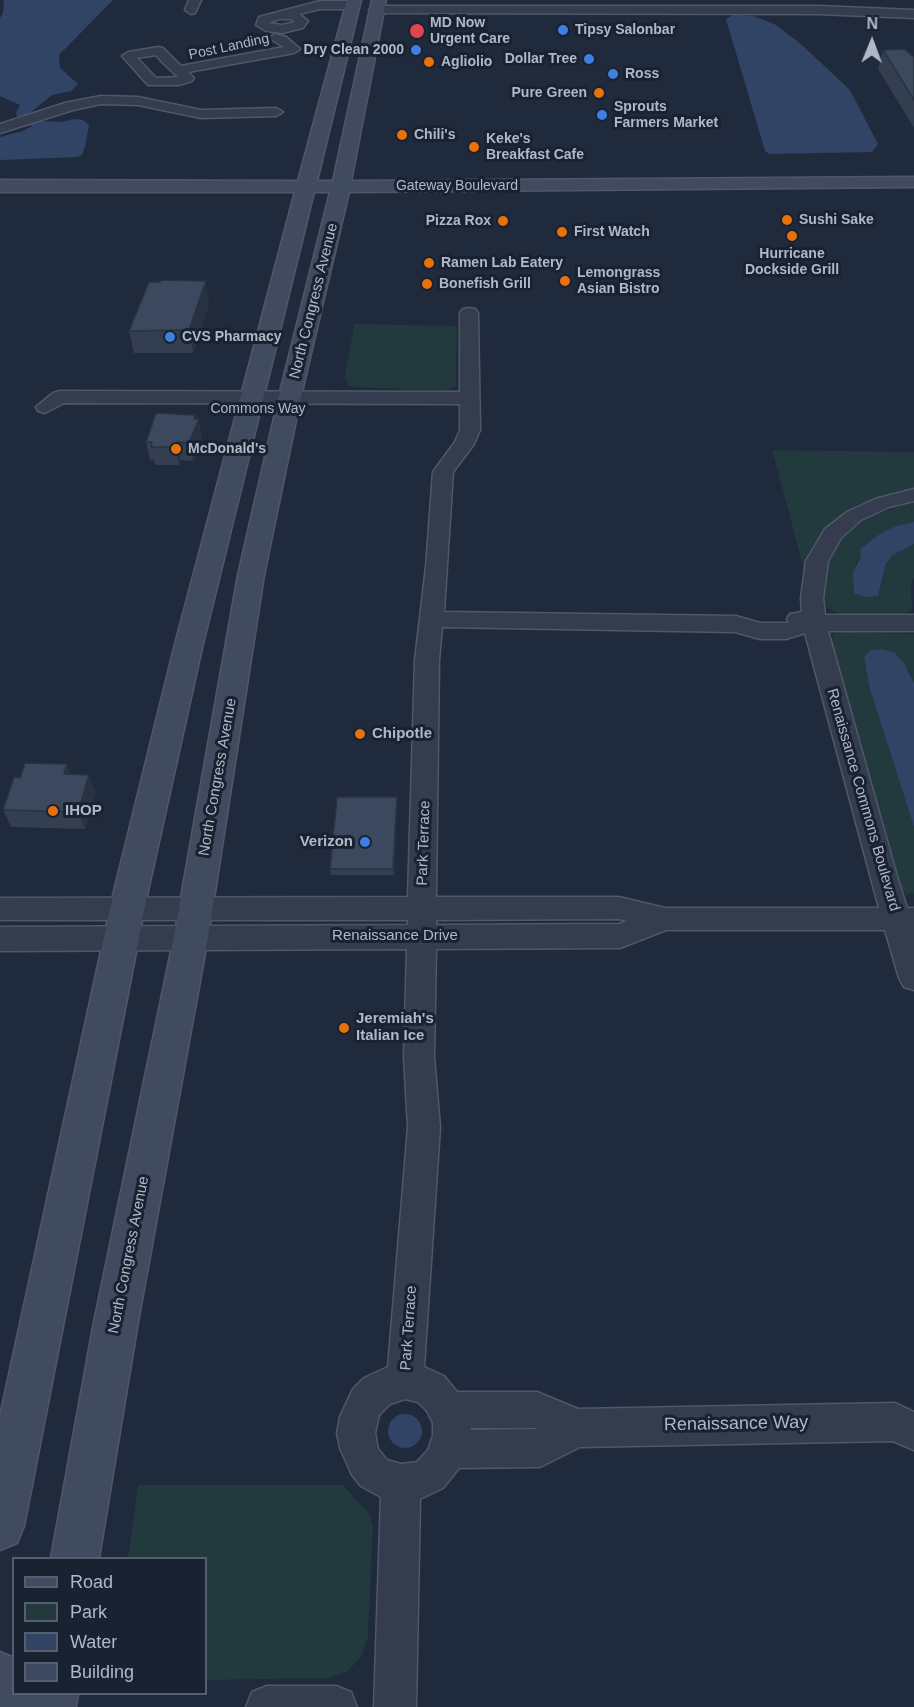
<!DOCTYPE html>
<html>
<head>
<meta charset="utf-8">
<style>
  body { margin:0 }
  #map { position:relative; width:914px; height:1707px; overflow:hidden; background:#202a3d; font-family:Arial,sans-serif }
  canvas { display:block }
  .legend { position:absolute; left:12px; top:1557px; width:195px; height:138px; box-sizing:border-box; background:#192231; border:2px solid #555e6e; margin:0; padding:8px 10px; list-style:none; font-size:18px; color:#afb7c9 }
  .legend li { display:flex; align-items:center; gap:12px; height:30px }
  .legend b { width:30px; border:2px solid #555e6e }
  .north { position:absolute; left:842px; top:12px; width:60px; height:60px; -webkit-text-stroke:4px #192231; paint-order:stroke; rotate:1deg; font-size:16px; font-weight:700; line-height:24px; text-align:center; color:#afb7c9 }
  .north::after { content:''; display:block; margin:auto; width:21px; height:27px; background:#afb7c9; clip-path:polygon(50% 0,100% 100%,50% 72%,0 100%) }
</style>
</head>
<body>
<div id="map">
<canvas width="914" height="1707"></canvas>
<ul class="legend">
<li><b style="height:8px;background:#414b60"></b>Road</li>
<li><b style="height:16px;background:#22393e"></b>Park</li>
<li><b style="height:16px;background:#314466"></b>Water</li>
<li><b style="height:16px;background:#3b485d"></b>Building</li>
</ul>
<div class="north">N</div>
</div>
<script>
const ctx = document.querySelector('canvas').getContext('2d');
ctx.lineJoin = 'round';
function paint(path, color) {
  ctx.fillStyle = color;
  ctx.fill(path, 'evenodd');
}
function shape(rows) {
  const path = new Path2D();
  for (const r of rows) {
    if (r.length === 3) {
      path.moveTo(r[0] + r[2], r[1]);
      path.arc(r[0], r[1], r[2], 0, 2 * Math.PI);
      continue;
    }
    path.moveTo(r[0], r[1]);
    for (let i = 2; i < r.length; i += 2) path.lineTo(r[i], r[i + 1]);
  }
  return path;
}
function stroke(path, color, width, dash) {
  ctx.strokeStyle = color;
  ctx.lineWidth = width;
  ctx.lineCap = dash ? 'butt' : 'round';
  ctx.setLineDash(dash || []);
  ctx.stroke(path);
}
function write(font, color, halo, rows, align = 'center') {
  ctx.font = font + ' Arial,sans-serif';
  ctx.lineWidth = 6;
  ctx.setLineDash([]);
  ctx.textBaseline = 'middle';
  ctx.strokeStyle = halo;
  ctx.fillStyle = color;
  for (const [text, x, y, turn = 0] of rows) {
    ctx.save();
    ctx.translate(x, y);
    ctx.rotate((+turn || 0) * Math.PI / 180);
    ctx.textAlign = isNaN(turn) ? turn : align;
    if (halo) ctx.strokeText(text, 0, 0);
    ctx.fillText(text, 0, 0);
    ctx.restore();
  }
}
paint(shape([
  [354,324,457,326,456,385,447,391,353,387,348,384,345,377],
  [772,450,914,452,914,490,888,496,855,509,832,523,815,543,805,573],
  [914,502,914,522,896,526,869,542,861,549,861,556,855,565,880,592,886,565,893,555,914,544,914,578,911,586,912,608,910,611,898,615,845,615,827,608,823,598,825,577,829,559,841,537,870,516],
  [845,632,914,634,914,683,910,673,883,649,870,650,864,658,869,686,914,827,914,894,909,893,907,896,899,883,830,641,834,634],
  [138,1485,343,1485,369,1514,373,1526,368,1636,361,1657,348,1671,328,1678,206,1680,206,1558,128,1558]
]), '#22393e');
paint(shape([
  [4,0,113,0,59,55,60,68,78,84,71,91,52,95,29,114,43,121,61,122,75,119,83,120,89,125,85,147,82,155,78,157,0,160,0,137,23,131,32,126,17,117,16,113,20,105,0,96,0,18,3,13],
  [733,15,754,16,776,25,802,45,850,90,878,144,872,152,770,154,765,151,726,19],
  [914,522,914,544,893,555,886,564,878,596,864,597,854,593,853,573,861,556,860,549,880,534,896,526],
  [883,649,895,653,904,663,914,683,914,827,869,686,864,657,870,650],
  [405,1431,17]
]), '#314466');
const minor = shape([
  [189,0,201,0,195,13,191,14,185,10,189,0],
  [320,1,353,1,359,5,353,9,320,9,299,14,308,21,303,28,282,33,266,31,256,25,259,17,320,1],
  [279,19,291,19,295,22,282,25,268,23,279,19],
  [275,34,286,37,300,49,294,53,188,72,194,78,192,81,179,85,148,85,122,56,128,52,159,47,163,48,181,66,284,47,269,38,275,34],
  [156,55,163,63,178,77,156,78,137,58,156,55],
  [101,96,138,97,201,110,276,108,283,112,276,116,201,118,138,105,101,104,73,110,0,133,0,124,65,103,101,96],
  [469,308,475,309,478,313,480,430,474,444,453,472,444,612,736,616,760,623,789,623,787,619,790,614,802,612,801,598,806,561,825,529,847,512,875,499,914,489,914,501,889,507,861,520,841,538,828,561,823,598,825,615,914,615,914,631,828,631,896,873,907,908,914,908,914,990,904,987,899,978,885,930,666,930,620,948,436,949,434,1057,440,1127,424,1367,444,1376,457,1392,537,1392,578,1409,895,1403,914,1412,914,1450,893,1441,580,1447,540,1467,459,1468,443,1488,420,1499,416,1707,374,1707,381,1497,361,1486,352,1475,340,1448,337,1433,340,1417,353,1389,364,1378,388,1367,408,1127,404,1057,407,949,0,951,0,927,408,925,408,920,0,920,0,898,408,897,415,660,426,567,433,472,455,442,460,430,460,404,64,403,45,413,38,411,36,407,53,393,60,391,460,392,460,313,463,309,469,308],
  [442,627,735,632,760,639,786,639,805,633,879,908,665,908,619,897,436,897,439,660,442,627],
  [619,919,627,921,619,924,436,925,436,920,619,919],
  [405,1399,418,1402,427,1411,433,1423,433,1436,428,1450,417,1462,401,1464,387,1460,378,1449,375,1433,379,1415,390,1404,405,1399],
  [471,1428,536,1428,537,1429,471,1430,471,1428],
  [267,1686,336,1686,351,1692,357,1707,246,1707,252,1692,267,1686]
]);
const tertiary = shape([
  [376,6,818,6,914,10,914,18,818,14,371,13,369,10,371,7,376,6]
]);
const secondary = shape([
  [347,0,361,0,317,181,333,181,372,0,386,0,351,181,914,177,914,187,349,192,301,396,264,575,208,937,138,1322,99,1558,51,1558,94,1322,174,937,238,575,279,396,330,192,314,192,202,648,148,891,24,1526,17,1543,0,1550,0,1416,114,891,174,648,295,192,0,192,0,180,298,181,347,0],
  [0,1652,14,1658,14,1694,78,1694,76,1707,0,1707,0,1652]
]);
stroke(minor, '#4f5768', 3);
stroke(tertiary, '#4f5768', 3);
stroke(secondary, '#4f5768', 3);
paint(minor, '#343c4d');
paint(tertiary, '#343c4d');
paint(secondary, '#414b60');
paint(shape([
  [883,50,914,57,914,128,878,69],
  [209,303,193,353,134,353,129,331],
  [196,419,202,437,193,461,181,460,179,465,155,465,154,460,150,460,146,442],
  [71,774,96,793,85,829,11,827,3,810],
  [397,797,394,875,331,875,330,869]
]), '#333e50');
paint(shape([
  [206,281,209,303,193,353,189,330],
  [195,415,197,424,199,419,202,437,193,461,189,443],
  [177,442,181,460,179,465,176,447],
  [67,764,73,782,64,774],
  [89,775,96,793,85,829,78,812],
  [397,797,397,803,394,875,393,869]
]), '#293241');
const building = shape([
  [904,49,914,57,914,100,883,50,904,49],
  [161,280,206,281,189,330,129,331,149,282,160,282,161,280],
  [156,413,195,415,194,419,199,419,189,443,177,442,176,447,151,447,152,442,146,442,156,413],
  [25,763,67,764,64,774,89,775,78,812,3,810,14,777,20,778,25,763],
  [337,797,397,797,393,869,330,869,337,797]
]);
paint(building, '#3b485d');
stroke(building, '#293241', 1.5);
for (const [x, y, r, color] of [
  [563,30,6,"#3f7fe0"],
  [417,31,8,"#e0444e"],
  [416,50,6,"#3f7fe0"],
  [589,59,6,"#3f7fe0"],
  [429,62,6,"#e8710a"],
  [613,74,6,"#3f7fe0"],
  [599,93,6,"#e8710a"],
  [602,115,6,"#3f7fe0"],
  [402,135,6,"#e8710a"],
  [474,147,6,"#e8710a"],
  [787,220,6,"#e8710a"],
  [503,221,6,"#e8710a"],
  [562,232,6,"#e8710a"],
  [792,236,6,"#e8710a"],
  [429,263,6,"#e8710a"],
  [565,281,6,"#e8710a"],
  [427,284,6,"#e8710a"],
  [170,337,6,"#3f7fe0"],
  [176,449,6,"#e8710a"],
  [360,734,6,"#e8710a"],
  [53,811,6,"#e8710a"],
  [365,842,6,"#3f7fe0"],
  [344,1028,6,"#e8710a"]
]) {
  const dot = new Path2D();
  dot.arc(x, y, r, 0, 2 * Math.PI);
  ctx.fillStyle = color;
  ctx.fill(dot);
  stroke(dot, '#192231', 2);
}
write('bold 14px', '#afb7c9', '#192231', [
  ["MD Now",430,23],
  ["Urgent Care",430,39],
  ["Tipsy Salonbar",575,30],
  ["Dry Clean 2000",404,50,"right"],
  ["Dollar Tree",577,59,"right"],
  ["Agliolio",441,62],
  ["Ross",625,74],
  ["Pure Green",587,93,"right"],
  ["Sprouts",614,107],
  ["Farmers Market",614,123],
  ["Chili's",414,135],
  ["Keke's",486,139],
  ["Breakfast Cafe",486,155],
  ["Sushi Sake",799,220],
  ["Pizza Rox",491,221,"right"],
  ["First Watch",574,232],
  ["Hurricane",792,254,"center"],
  ["Dockside Grill",792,270,"center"],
  ["Ramen Lab Eatery",441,263],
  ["Lemongrass",577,273],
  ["Asian Bistro",577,289],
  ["Bonefish Grill",439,284],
  ["CVS Pharmacy",182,337],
  ["McDonald's",188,449]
], 'left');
write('14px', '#afb7c9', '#192231', [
  ["Post Landing",229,47,-12],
  ["Gateway Boulevard",457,186],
  ["Commons Way",258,409]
]);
write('15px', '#afb7c9', '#192231', [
  ["North Congress Avenue",314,301,-76],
  ["North Congress Avenue",218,777,-80],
  ["Renaissance Commons Boulevard",863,800,74],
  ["Park Terrace",424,843,-88],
  ["Renaissance Drive",395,936],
  ["North Congress Avenue",129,1255,-79],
  ["Park Terrace",409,1328,-86]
]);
write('bold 15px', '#afb7c9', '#192231', [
  ["Chipotle",372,734],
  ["IHOP",65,811],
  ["Verizon",353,842,"right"],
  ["Jeremiah's",356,1019],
  ["Italian Ice",356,1036]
], 'left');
write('18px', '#afb7c9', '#192231', [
  ["Renaissance Way",736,1424,-1]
]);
</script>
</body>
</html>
